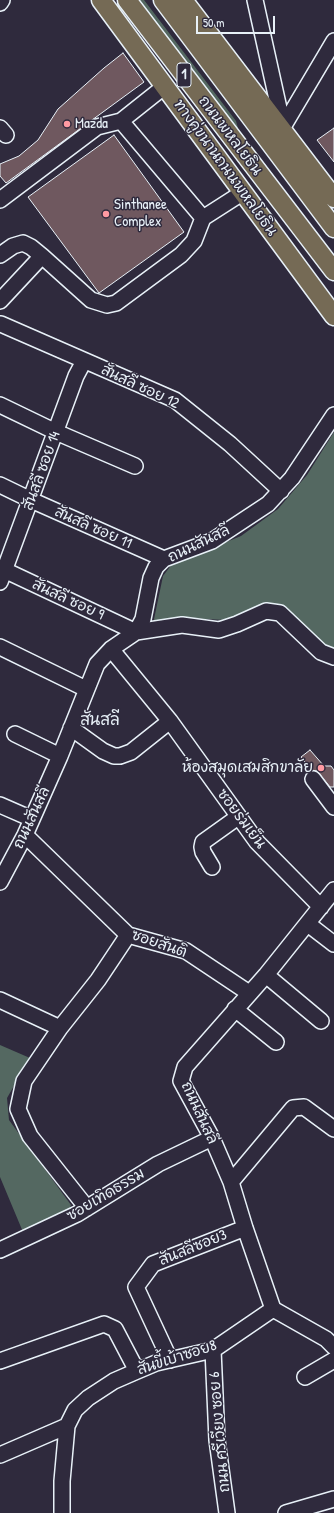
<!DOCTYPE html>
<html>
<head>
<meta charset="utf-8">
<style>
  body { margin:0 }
  #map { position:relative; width:334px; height:1513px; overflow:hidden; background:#2f2a3d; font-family:"Patrick Hand",sans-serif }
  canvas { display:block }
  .scale { position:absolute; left:196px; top:16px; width:79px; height:18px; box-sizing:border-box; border:2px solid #e8f1f8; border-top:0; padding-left:5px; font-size:12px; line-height:14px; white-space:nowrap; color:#e8f1f8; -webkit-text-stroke:3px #2f2a3d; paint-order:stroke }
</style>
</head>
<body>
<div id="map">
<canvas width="334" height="1513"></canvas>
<div class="scale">50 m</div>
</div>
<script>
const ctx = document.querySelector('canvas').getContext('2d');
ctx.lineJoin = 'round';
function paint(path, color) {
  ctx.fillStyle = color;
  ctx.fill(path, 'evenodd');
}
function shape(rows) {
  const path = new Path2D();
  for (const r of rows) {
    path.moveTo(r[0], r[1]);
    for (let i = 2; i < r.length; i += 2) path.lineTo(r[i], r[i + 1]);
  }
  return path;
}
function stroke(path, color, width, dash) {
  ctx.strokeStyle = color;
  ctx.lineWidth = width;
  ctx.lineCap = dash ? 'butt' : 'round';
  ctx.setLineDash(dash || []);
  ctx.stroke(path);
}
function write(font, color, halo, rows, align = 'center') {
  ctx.font = font + ' "Patrick Hand","Playpen Sans Thai",sans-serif';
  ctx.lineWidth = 3;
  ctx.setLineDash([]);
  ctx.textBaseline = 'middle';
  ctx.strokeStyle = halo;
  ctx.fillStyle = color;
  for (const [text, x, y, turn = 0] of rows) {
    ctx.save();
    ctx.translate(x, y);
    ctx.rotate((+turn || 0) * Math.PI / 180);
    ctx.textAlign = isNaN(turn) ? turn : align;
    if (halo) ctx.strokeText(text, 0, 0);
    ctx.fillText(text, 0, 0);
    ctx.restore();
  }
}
paint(shape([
  [137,0,144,0,236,121,238,128,233,129],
  [334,432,334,650,326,648,283,606,269,603,225,620,185,618,153,624,163,576,172,564,241,536,278,509,307,475],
  [0,1045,30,1058,7,1098,9,1120,71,1205,68,1213,23,1232,0,1177]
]), '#546861');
const building = shape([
  [123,53,144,82,6,183,0,176,0,164,19,156,38,140,58,109,104,68,123,53],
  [334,128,334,162,317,140,334,128],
  [114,135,184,232,99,293,28,197,114,135],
  [310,750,324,766,331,766,334,770,334,787,330,787,317,771,311,770,301,757,310,750]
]);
paint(building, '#6f585f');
stroke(building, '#e8f1f8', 1);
const minor = shape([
  [255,0,284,131],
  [0,3,2,0],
  [121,121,203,218],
  [283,127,334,41],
  [0,128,6,135],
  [0,200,97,127,121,121,165,86],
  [0,255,13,246,23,243,31,247,42,256],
  [0,301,42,256,91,300,107,305,116,303,181,255,194,241,203,218,242,193],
  [1,324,175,400,230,444,281,491],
  [0,405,56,432,135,466],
  [0,485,31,500,164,559],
  [0,568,136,632,182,625,219,630,237,624,266,611,280,613,321,652,334,657],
  [0,582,76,376,84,361],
  [0,647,86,689],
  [111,649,170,721,257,842,321,907],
  [71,728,103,751,114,756,120,756,131,752,170,721],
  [15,734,60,756],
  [313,779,334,807],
  [0,805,32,819],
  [25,835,128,935,186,951,249,993],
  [212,867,203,852,202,847,203,842,238,817],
  [0,882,25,835,60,756,97,664,111,649,136,632,143,619,151,578,156,567,164,559,212,541,268,504,292,478,334,415],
  [308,924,334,944],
  [266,975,321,1021],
  [0,1000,60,1028],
  [235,1009,276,1042],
  [231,1182,293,1108,304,1107,334,1129],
  [87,1208,30,1136,18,1109,24,1081,60,1028,98,980,128,935],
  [0,1250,77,1214,158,1164,212,1138],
  [273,1309,245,1228,231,1182,212,1138,181,1081,185,1067,266,975,334,890],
  [273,1309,326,1339,334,1347],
  [213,1350,217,1440,227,1513],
  [170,1360,136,1287,153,1264,245,1228],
  [0,1361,104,1324,115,1329,137,1371],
  [305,1377,334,1360],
  [0,1455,67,1426],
  [62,1513,62,1481,67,1426,75,1410,88,1398,114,1381,137,1371,156,1363,213,1350,273,1309],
  [286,1513,334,1499]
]);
const major = shape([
  [101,0,334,316],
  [127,0,334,271],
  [163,0,334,228],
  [183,0,334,198]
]);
stroke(minor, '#e8f1f8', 18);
stroke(major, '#e8f1f8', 21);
stroke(minor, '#2f2a3d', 15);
stroke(major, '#756a55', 18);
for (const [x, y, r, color] of [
  [67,124,4,"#ff9aa2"],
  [106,214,4,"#ff9aa2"],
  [321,768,4,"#ff9aa2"]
]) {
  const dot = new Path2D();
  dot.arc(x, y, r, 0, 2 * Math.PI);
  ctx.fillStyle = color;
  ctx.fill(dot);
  stroke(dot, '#2f2a3d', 1.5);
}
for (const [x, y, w] of [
  [184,75,14]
]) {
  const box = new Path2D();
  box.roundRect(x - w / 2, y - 12, w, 24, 3);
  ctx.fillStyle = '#2f2a3d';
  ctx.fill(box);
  stroke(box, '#e8f1f8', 1);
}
write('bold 14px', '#e8f1f8', null, [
  ["1",184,75]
]);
write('15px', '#e8f1f8', '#2f2a3d', [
  ["Mazda",75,124],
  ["Sinthanee",114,205],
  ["Complex",114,222],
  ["ห้องสมุดเสมสิกขาลัย",313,768,"right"]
], 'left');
write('15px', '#e8f1f8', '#2f2a3d', [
  ["ถนนพหลโยธิน",230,136,53],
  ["ทางคู่ขนานถนนพหลโยธิน",225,168,54],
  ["สันสลี ซอย 12",140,387,25],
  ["สันสลี ซอย 14",42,471,-70],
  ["สันสลี ซอย 11",93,528,24],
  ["ถนนสันสลี",199,544,-26],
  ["สันสลี ซอย 9",68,600,25],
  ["ถนนสันสลี",32,818,-65],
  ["ซอยร่มเย็น",241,819,53],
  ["ซอยสันติ",159,944,19],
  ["ถนนสันสลี",199,1113,65],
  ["ซอยเทิดธรรม",106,1195,-31],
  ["สันสลีซอย3",193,1248,-22],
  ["สันขี้เบ้าซอย8",177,1358,-18],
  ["ถนน ศรีเวียง ซอย 6",220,1432,-95]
]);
write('16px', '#e8f1f8', '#2f2a3d', [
  ["สันสลี",100,721]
]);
</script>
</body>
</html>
